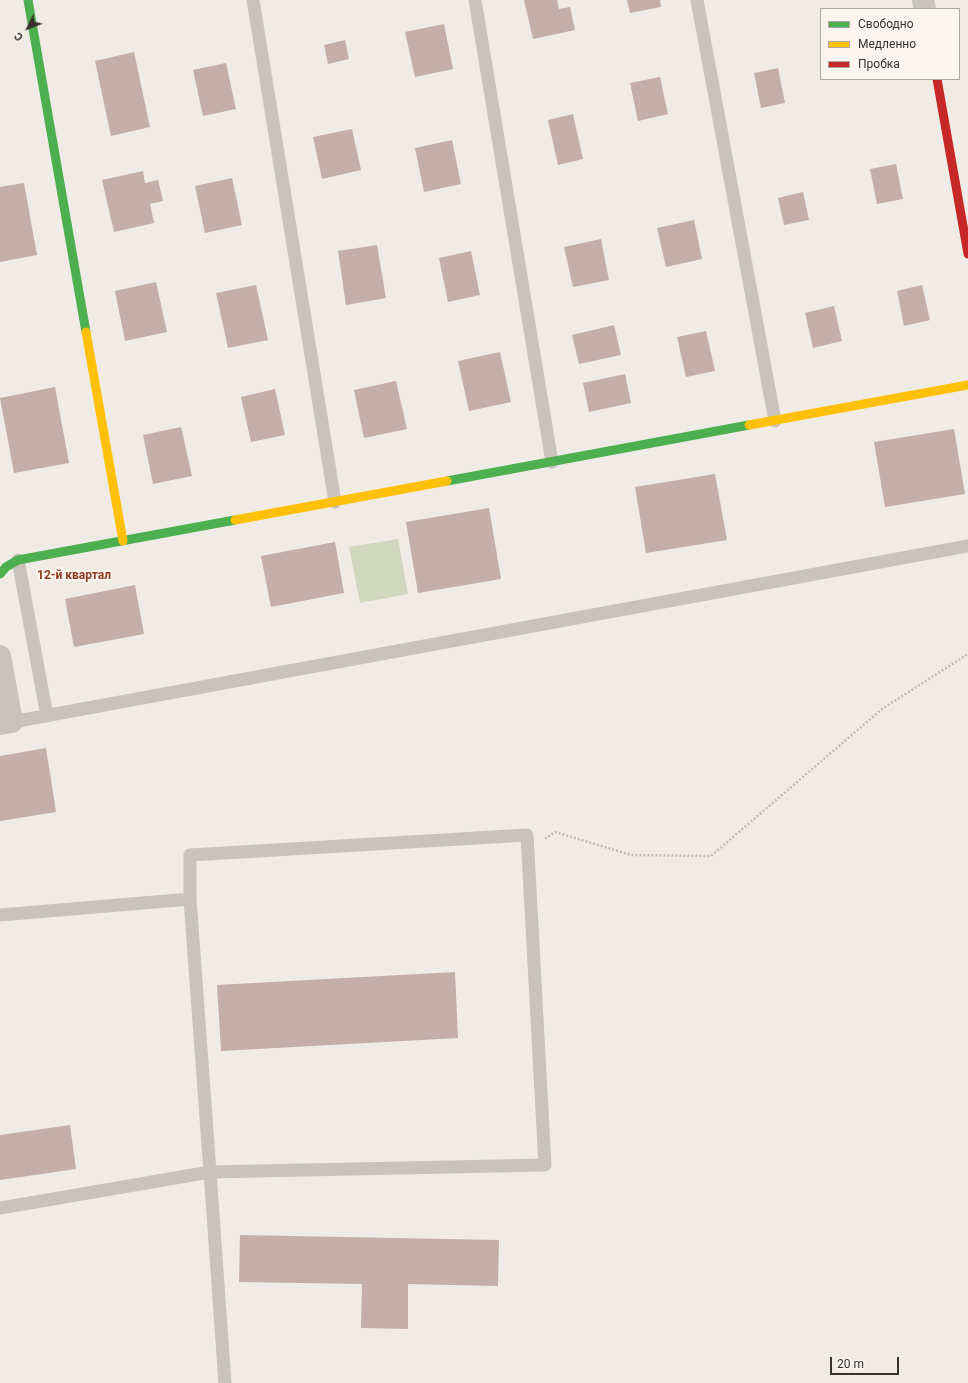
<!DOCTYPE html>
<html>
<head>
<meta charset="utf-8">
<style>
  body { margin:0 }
  #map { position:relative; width:968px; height:1383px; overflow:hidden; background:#f0ebe5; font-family:Roboto,sans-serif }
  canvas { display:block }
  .legend { position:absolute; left:820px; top:8px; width:140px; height:72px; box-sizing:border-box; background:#fbf5ee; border:1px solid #aea6a0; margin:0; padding:5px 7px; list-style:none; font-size:12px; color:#3b302b }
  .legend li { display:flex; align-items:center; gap:8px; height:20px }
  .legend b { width:20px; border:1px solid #aea6a0 }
  .north { position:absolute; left:8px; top:8px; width:40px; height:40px; -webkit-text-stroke:3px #fbf5ee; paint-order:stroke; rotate:227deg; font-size:11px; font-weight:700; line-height:16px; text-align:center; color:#3b302b }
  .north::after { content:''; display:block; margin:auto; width:14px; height:18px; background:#3b302b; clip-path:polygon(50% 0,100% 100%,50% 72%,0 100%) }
  .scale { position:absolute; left:830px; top:1357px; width:69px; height:18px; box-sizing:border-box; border:2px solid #3b302b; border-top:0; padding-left:5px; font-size:12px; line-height:14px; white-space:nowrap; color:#3b302b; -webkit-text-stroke:3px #fbf5ee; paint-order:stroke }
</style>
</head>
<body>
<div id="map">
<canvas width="968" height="1383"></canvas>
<ul class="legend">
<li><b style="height:5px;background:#4caf50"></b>Свободно</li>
<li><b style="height:5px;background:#ffc107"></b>Медленно</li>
<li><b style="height:5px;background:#c62828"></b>Пробка</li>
</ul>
<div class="north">С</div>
<div class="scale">20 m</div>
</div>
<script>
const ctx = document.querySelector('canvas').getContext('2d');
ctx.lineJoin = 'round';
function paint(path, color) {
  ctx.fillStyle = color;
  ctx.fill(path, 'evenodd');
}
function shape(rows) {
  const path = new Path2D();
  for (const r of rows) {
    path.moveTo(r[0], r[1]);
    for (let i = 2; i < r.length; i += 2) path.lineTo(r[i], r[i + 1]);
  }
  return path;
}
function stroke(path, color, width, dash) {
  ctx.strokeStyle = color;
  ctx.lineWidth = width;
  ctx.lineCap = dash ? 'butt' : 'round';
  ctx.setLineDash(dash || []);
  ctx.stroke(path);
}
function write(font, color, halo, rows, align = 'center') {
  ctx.font = font + ' Roboto,sans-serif';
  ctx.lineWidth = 4;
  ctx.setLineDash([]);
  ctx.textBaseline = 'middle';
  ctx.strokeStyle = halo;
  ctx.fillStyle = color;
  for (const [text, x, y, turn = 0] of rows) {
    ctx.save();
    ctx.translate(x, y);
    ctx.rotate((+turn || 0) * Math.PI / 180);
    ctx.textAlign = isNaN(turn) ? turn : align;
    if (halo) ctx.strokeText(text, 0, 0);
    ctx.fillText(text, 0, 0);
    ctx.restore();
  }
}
paint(shape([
  [398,539,408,594,360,603,349,547]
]), '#d1d6bf');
paint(shape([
  [524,0,557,0,559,9,570,7,575,30,533,39],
  [627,0,660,0,661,7,630,13],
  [444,24,453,69,415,77,405,32],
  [345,40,349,59,328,64,324,45],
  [134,52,150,127,111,136,95,61],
  [226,63,236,109,203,116,193,70],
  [778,68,785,103,761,108,754,73],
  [660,77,668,114,638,121,630,83],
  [573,114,583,159,558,165,548,120],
  [352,129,361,170,322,179,313,137],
  [452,140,461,184,424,192,415,148],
  [896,164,903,199,877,204,870,169],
  [143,171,145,183,158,180,163,201,150,204,154,223,114,232,102,180],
  [232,178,242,225,205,233,195,186],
  [24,183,37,255,0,262,0,187],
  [803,192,809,220,784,225,778,198],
  [694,220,702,259,666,267,657,228],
  [601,239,609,280,573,287,564,247],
  [377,245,386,298,346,305,338,251],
  [471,251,480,295,448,302,439,258],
  [156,282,167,332,125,341,115,291],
  [256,285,268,340,228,348,216,293],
  [922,285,930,320,904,326,897,291],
  [834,306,842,341,813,348,805,313],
  [614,325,621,355,579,364,572,335],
  [706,331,715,371,686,377,677,337],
  [500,352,511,402,469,411,458,361],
  [625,374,631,403,589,412,583,383],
  [396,381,407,429,364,438,354,390],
  [55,387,69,463,14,473,0,398],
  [275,389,285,435,251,442,241,397],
  [181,427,192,476,153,484,143,435],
  [954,429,965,494,885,507,874,442],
  [715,474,727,540,646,553,635,487],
  [489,508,501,579,418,593,406,522],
  [335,542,344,593,271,607,261,556],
  [135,585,144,634,74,647,65,599],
  [46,748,56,812,0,821,0,756],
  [455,972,458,1038,221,1051,217,985],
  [70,1125,76,1169,0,1180,0,1135],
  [240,1235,499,1240,498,1286,408,1284,408,1329,361,1328,362,1284,239,1282]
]), '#c3afa7');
stroke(shape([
  [545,839,555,832,631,855,711,856,882,709,968,654]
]), '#c2bbb6', 2.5, [2, 2]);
stroke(shape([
  [253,0,335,502],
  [475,0,552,462],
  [697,0,775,421],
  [18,560,47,716],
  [12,722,968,546],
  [0,915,190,899],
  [0,1208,210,1172,190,899,190,855,527,835,545,1165,210,1172,225,1383]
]), '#c9c3be', 13);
stroke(shape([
  [923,0,925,9],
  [0,656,12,722,0,724]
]), '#c9c3be', 22);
stroke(shape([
  [28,0,86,332],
  [447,481,749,425],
  [0,574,6,567,18,560,235,520]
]), '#4caf50', 9);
stroke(shape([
  [86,332,123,541],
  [749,425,968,385],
  [235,520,447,481]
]), '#ffc107', 9);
stroke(shape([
  [937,79,968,254]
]), '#c62828', 9);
write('bold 12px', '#8c3b22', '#fbf5ee', [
  ["12-й квартал",74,576]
]);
</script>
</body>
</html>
